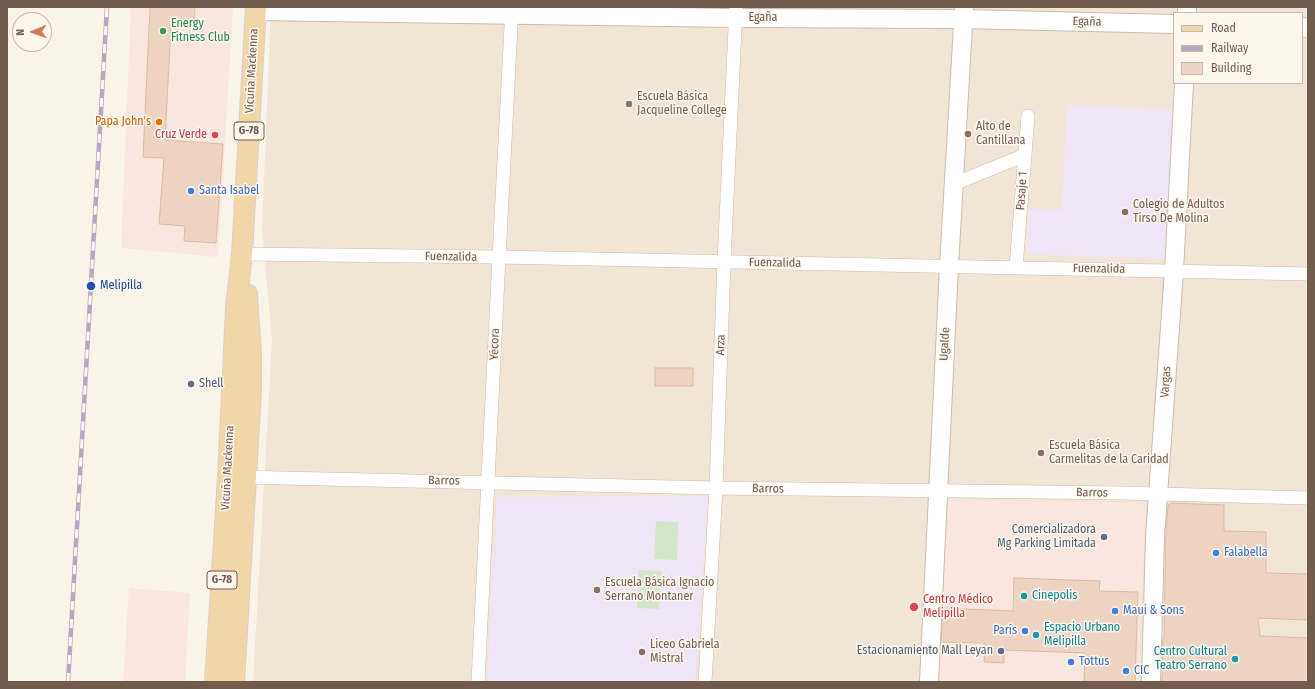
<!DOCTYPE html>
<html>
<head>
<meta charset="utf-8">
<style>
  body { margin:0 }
  #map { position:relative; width:1315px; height:689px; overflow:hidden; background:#faf3e8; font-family:"Fira Sans Condensed",sans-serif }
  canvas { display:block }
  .frame { position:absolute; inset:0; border:8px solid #725b4f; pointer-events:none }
  .legend { position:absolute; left:1173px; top:12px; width:130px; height:72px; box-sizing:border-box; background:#fdf7ee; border:1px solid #c5b9ae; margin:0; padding:5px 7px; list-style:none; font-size:12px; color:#725b4f }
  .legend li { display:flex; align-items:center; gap:8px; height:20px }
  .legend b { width:20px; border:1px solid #c5b9ae }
  .north { position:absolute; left:12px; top:12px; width:40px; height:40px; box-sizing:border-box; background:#fdf7ee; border:1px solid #c5b9ae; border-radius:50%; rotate:268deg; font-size:11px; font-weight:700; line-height:16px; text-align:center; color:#725b4f }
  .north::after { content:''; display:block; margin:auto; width:14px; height:18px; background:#d6775b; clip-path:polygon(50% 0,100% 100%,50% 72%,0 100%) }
</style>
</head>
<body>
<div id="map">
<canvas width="1315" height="689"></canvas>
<div class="frame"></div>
<ul class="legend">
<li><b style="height:5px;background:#f1d6a8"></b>Road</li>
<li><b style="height:5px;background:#b6a8c3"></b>Railway</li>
<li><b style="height:11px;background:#edd4c3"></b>Building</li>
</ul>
<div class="north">N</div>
</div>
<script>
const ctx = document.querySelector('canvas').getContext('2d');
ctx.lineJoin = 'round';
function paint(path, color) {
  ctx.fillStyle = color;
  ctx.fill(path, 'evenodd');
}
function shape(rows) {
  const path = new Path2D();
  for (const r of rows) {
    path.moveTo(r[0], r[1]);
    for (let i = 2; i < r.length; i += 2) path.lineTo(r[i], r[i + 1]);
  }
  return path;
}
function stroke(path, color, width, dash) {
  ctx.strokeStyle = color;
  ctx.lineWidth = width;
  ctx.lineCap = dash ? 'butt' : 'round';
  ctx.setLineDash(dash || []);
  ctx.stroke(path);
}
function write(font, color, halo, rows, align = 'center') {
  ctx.font = font + ' "Fira Sans Condensed",sans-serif';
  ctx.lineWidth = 3;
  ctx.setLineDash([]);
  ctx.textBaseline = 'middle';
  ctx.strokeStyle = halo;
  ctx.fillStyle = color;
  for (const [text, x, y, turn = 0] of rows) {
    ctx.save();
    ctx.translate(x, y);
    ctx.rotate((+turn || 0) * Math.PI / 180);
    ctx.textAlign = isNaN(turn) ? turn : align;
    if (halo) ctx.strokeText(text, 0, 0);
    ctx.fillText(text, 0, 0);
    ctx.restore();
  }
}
paint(shape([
  [271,7,1308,7,1308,682,253,682,272,340,262,229],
  [1174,13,1302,13,1302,83,1174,83]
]), '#f1e5d8');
paint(shape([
  [131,7,233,7,218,257,121,248],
  [945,500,1146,503,1138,682,936,682],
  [129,588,190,593,185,682,123,682]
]), '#f9e6de');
paint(shape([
  [1067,105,1172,110,1166,259,1027,254,1029,209,1062,210],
  [708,496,695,682,487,682,497,497]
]), '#f0e5f7');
paint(shape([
  [656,521,678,522,677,560,654,559],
  [639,570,661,571,659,609,637,608]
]), '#d4e6c8');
const building = shape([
  [150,7,195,7,194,25,171,24,165,140,223,144,216,243,184,241,185,226,159,224,164,158,143,157,150,7],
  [655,368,693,368,693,386,655,386,655,368],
  [1172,503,1224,505,1224,531,1266,532,1266,573,1308,574,1308,620,1258,618,1260,636,1308,638,1308,682,1162,682,1163,639,1164,639,1166,533,1168,505,1172,503],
  [1014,578,1100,581,1099,591,1138,592,1135,682,1084,682,1085,653,1004,650,1004,663,984,662,985,643,941,642,943,608,1013,611,1014,578]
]);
paint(building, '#edd4c3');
stroke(building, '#ddbba5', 1);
const street = shape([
  [954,184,1025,155],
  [242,254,499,257,1308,274],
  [1016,267,1028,116],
  [238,477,716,488,1122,493,1308,498],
  [478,682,499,257,512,7],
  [705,682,716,488,724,262,736,7]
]);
const secondary = shape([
  [255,11,736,18,963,19,1174,24],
  [1187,13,1187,7],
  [1302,27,1308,28],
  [929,682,949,266,964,8],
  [1151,682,1155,537,1174,271,1184,83]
]);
const primary = shape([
  [215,682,228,477,236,308,242,254,256,7],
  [234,682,251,391,251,354,247,294]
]);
stroke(street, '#cbbcaf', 14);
stroke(secondary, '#cdbcad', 20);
stroke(primary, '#d8d1ce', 22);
stroke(street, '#fff', 13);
stroke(secondary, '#fff', 18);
stroke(primary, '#f1d6a8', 20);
const rail = shape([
  [68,682,107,7]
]);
stroke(rail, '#b6a8c3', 4.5);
stroke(rail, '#fdf7ee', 3, [9]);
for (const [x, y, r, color] of [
  [163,31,4,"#2e9e5b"],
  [629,104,4,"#8d6e63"],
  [159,122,4,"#e8710a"],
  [968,134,4,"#8d6e63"],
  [215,135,4,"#e0444e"],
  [191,191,4,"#3f7fe0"],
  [1125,212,4,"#8d6e63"],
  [91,286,5,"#1a4fb4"],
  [191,384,4,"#5c6f8a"],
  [1041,453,4,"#8d6e63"],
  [1104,537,4,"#5c6f8a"],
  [1216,553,4,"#3f7fe0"],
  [597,590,4,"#8d6e63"],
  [1024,596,4,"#0f9aa8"],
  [914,607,5,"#e0444e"],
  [1115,611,4,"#3f7fe0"],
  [1025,631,4,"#3f7fe0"],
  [1036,635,4,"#0f9aa8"],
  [1001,651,4,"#5c6f8a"],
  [642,652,4,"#8d6e63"],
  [1235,659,4,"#0f9aa8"],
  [1071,662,4,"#3f7fe0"],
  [1126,671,4,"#3f7fe0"]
]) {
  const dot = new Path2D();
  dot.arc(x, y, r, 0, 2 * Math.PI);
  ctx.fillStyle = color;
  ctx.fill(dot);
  stroke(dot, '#fdf7ee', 1.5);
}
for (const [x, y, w] of [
  [249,131,30],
  [222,580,30]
]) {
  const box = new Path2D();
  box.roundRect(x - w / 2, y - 9, w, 18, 3);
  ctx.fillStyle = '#fdf7ee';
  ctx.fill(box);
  stroke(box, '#725b4f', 1);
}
write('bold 11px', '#725b4f', null, [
  ["G-78",249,131],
  ["G-78",222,580]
]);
write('12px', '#725b4f', '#fdf7ee', [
  ["Egaña",763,18],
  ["Egaña",1087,22,1],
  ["Vicuña Mackenna",252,71,-87],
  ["Pasaje 1",1022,191,-86],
  ["Fuenzalida",451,257,1],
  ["Fuenzalida",775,263,1],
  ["Fuenzalida",1099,269,1],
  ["Yécora",495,344,-88],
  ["Ugalde",945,344,-87],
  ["Arza",721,345,-88],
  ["Vargas",1166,382,-86],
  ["Vicuña Mackenna",228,468,-87],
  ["Barros",444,481,1],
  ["Barros",768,489,1],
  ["Barros",1092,493,1]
]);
write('12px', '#27864d', '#fdf7ee', [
  ["Energy",171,24],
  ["Fitness Club",171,38]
], 'left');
write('12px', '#785e54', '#fdf7ee', [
  ["Escuela Básica",637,97],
  ["Jacqueline College",637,111],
  ["Alto de",976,127],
  ["Cantillana",976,141],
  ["Colegio de Adultos",1133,205],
  ["Tirso De Molina",1133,219],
  ["Escuela Básica",1049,446],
  ["Carmelitas de la Caridad",1049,460],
  ["Escuela Básica Ignacio",605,583],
  ["Serrano Montaner",605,597],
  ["Liceo Gabriela",650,645],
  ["Mistral",650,659]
], 'left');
write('12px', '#c56008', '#fdf7ee', [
  ["Papa John's",151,122]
], 'right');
write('12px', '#be3a42', '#fdf7ee', [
  ["Cruz Verde",207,135],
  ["Centro Médico",923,600,"left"],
  ["Melipilla",923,614,"left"]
], 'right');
write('12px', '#366cbe', '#fdf7ee', [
  ["Santa Isabel",199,191],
  ["Falabella",1224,553],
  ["Maui & Sons",1123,611],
  ["París",1017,631,"right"],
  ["Tottus",1079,662],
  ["CIC",1134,671]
], 'left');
write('12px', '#164399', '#fdf7ee', [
  ["Melipilla",100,286]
], 'left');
write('12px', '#4e5e75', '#fdf7ee', [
  ["Shell",199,384,"left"],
  ["Comercializadora",1096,530],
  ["Mg Parking Limitada",1096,544],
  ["Estacionamiento Mall Leyan",993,651]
], 'right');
write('12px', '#0d838f', '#fdf7ee', [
  ["Cinepolis",1032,596],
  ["Espacio Urbano",1044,628],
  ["Melipilla",1044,642],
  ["Centro Cultural",1227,652,"right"],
  ["Teatro Serrano",1227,666,"right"]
], 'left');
</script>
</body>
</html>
